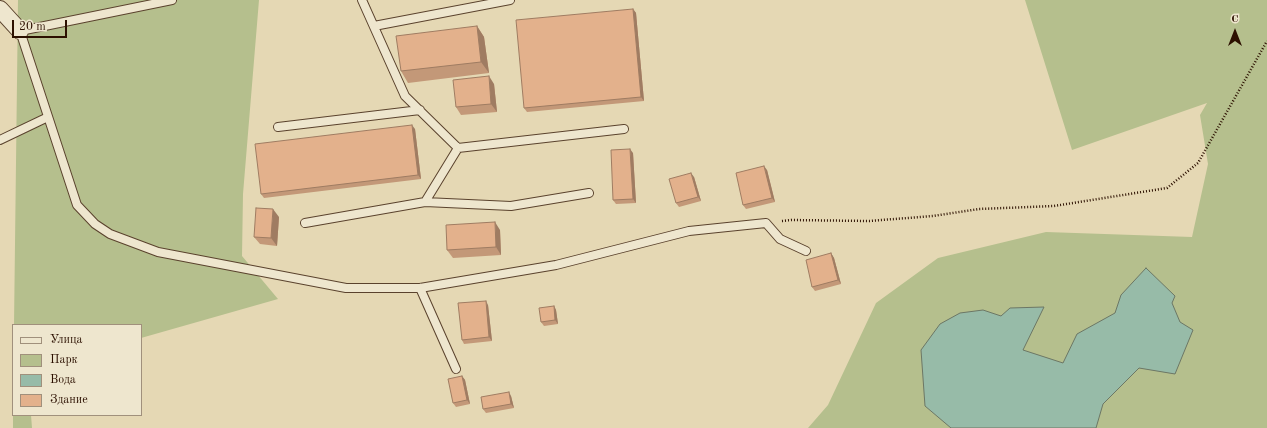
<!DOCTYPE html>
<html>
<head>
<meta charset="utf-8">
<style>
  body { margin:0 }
  #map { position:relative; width:1267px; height:428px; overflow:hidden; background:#e5d8b4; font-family:"Old Standard TT",serif }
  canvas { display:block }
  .legend { position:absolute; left:12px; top:324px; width:130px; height:92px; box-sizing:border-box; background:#eee6ce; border:1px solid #a0907c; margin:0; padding:5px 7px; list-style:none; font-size:12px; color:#2c1000 }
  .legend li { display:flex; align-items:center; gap:8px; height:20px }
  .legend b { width:20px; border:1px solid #a0907c }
  .north { position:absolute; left:1215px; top:12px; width:40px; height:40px; -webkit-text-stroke:3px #eee6ce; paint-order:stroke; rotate:0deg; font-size:11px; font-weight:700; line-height:16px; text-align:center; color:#2c1000 }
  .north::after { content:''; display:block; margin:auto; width:14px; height:18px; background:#2c1000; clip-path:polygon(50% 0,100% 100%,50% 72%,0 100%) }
  .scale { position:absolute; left:12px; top:20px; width:55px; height:18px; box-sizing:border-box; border:2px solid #2c1000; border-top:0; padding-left:5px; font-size:12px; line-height:14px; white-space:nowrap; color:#2c1000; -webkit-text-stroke:3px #eee6ce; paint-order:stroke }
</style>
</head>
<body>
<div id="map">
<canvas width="1267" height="428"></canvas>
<ul class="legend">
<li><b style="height:5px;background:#eee6ce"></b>Улица</li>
<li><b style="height:11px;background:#b5bf8d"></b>Парк</li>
<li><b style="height:11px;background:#97bba8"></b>Вода</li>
<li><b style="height:11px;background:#e3b18c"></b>Здание</li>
</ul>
<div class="north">С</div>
<div class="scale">20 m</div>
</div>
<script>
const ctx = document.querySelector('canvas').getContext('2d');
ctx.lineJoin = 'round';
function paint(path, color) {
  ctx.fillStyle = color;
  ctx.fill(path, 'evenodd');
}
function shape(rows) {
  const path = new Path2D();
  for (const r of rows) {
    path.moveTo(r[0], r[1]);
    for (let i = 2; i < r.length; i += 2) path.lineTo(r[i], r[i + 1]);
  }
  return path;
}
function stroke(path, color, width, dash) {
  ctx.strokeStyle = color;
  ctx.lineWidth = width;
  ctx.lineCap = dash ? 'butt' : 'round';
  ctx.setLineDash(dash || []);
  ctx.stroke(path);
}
paint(shape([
  [18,0,259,0,243,194,242,256,278,299,141,338,141,325,14,325],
  [1025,0,1267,0,1267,428,808,428,828,405,876,303,938,258,1046,232,1192,237,1208,164,1200,115,1207,103,1072,150],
  [13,388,13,415,31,415,32,428,13,428]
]), '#b5bf8d');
const water = shape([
  [1146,268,1175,296,1172,303,1180,322,1193,330,1175,374,1139,368,1103,404,1096,428,951,428,925,406,921,350,940,324,960,313,983,310,1001,316,1010,308,1044,307,1023,350,1063,363,1077,334,1115,313,1121,295,1146,268]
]);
paint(water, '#97bba8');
stroke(water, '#6c7765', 1);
const lane = shape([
  [172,0,20,31,77,205,95,224,110,234,158,252,346,288,420,288,556,265,689,231,766,223,780,239,806,251],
  [362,0,405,96,458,148],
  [374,26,510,0],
  [278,127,420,110],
  [0,140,48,117],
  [425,202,458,148,624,129],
  [305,223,425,202,511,206,589,193],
  [420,288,456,369]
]);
const street = shape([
  [0,9,20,31]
]);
stroke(lane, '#5a422d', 10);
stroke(street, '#5a422d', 18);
stroke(shape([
  [782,221,791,220,869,221,933,216,979,209,1054,206,1167,188,1198,163,1267,41]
]), '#2c1000', 2.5, [1, 2]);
stroke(lane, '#eee6ce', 8);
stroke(street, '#eee6ce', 16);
paint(shape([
  [633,9,636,13,644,101,527,112,524,108],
  [477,26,484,37,489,73,408,83,401,71],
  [494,84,497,112,461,115,456,107],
  [415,129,421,179,264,198,261,194],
  [633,153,636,203,616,204,613,200],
  [767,170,775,202,746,209,743,205],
  [694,177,701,201,679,207,676,203],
  [279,217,277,246,260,244,254,237],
  [500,230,501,255,453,258,447,250],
  [831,253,834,258,841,284,815,291,812,287],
  [488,305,492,341,464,344,462,340],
  [554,306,556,310,558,324,544,326,541,322],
  [462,376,465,380,470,404,456,407,453,403],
  [511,396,514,408,486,413,483,409]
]), '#c39878');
paint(shape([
  [633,9,636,13,644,101,641,97],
  [477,26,484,37,489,73,481,62],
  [489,76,494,84,497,112,491,104],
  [412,125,415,129,421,179,418,175],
  [630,149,633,153,636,203,633,199],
  [764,166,767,170,775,202,772,198],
  [691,173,694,177,701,201,698,197],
  [273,209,279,217,277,246,271,238],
  [495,222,500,230,501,255,496,247],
  [831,253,834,258,841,284,838,280],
  [486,301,488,305,492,341,489,337],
  [554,306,556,310,558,324,555,320],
  [462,376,465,380,470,404,467,400],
  [509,392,511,396,514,408,511,404]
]), '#9f7c62');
const building = shape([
  [633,9,641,97,524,108,516,20,633,9],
  [477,26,481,62,401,71,396,36,477,26],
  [489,76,491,104,456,107,453,80,489,76],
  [412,125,418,175,261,194,255,144,412,125],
  [630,149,633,199,613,200,611,150,630,149],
  [764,166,772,198,743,205,736,173,764,166],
  [691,173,698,197,676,203,669,179,691,173],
  [256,208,273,209,271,238,254,237,256,208],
  [495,222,496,247,447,250,446,225,495,222],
  [831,253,838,280,812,287,806,260,831,253],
  [486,301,489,337,462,340,458,303,486,301],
  [554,306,555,320,541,322,539,308,554,306],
  [462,376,467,400,453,403,448,379,462,376],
  [509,392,511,404,483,409,481,397,509,392]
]);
paint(building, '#e3b18c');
stroke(building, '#9f7c62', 1);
</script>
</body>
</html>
